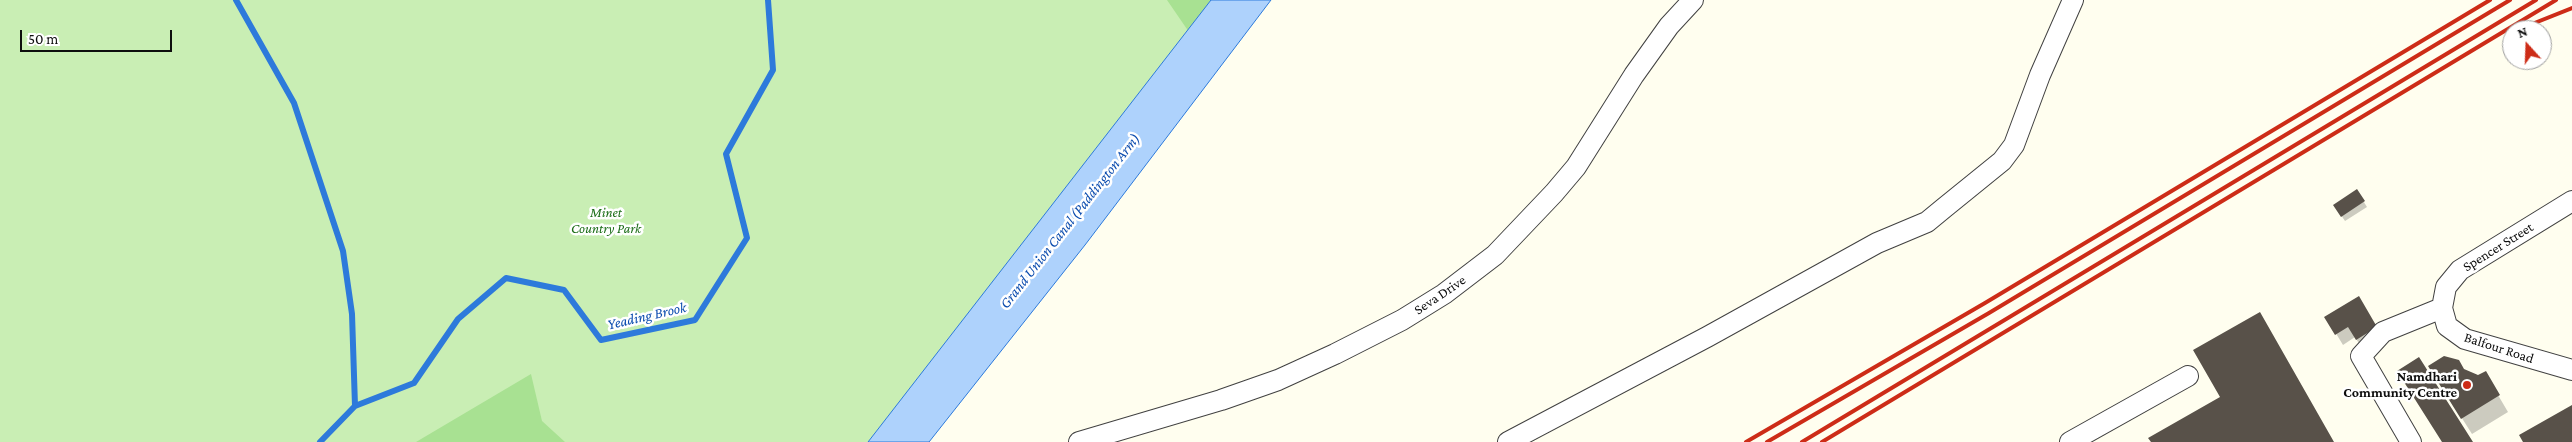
<!DOCTYPE html>
<html>
<head>
<meta charset="utf-8">
<style>
  body { margin:0 }
  #map { position:relative; width:2572px; height:442px; overflow:hidden; background:#fffeef; font-family:"Crimson Pro",serif }
  canvas { display:block }
  .north { position:absolute; left:2502px; top:20px; width:50px; height:50px; box-sizing:border-box; background:#fff; border:1px solid #9f9f9f; border-radius:50%; rotate:340deg; font-size:14px; font-weight:700; line-height:20px; text-align:center; color:#0e0e0e }
  .north::after { content:''; display:block; margin:auto; width:18px; height:22px; background:#cd2c17; clip-path:polygon(50% 0,100% 100%,50% 72%,0 100%) }
  .scale { position:absolute; left:20px; top:30px; width:152px; height:22px; box-sizing:border-box; border:2px solid #0e0e0e; border-top:0; padding-left:6px; font-size:15px; line-height:18px; white-space:nowrap; color:#0e0e0e; -webkit-text-stroke:4px #fff; paint-order:stroke }
</style>
</head>
<body>
<div id="map">
<canvas width="2572" height="442"></canvas>
<div class="north">N</div>
<div class="scale">50 m</div>
</div>
<script>
const ctx = document.querySelector('canvas').getContext('2d');
ctx.lineJoin = 'round';
function paint(path, color) {
  ctx.fillStyle = color;
  ctx.fill(path, 'evenodd');
}
function shape(rows) {
  const path = new Path2D();
  for (const r of rows) {
    path.moveTo(r[0], r[1]);
    for (let i = 2; i < r.length; i += 2) path.lineTo(r[i], r[i + 1]);
  }
  return path;
}
function stroke(path, color, width, dash) {
  ctx.strokeStyle = color;
  ctx.lineWidth = width;
  ctx.lineCap = dash ? 'butt' : 'round';
  ctx.setLineDash(dash || []);
  ctx.stroke(path);
}
function write(font, color, halo, rows, align = 'center') {
  ctx.font = font + ' "Crimson Pro",serif';
  ctx.lineWidth = 5;
  ctx.setLineDash([]);
  ctx.textBaseline = 'middle';
  ctx.strokeStyle = halo;
  ctx.fillStyle = color;
  for (const [text, x, y, turn = 0] of rows) {
    ctx.save();
    ctx.translate(x, y);
    ctx.rotate((+turn || 0) * Math.PI / 180);
    ctx.textAlign = isNaN(turn) ? turn : align;
    if (halo) ctx.strokeText(text, 0, 0);
    ctx.fillText(text, 0, 0);
    ctx.restore();
  }
}
paint(shape([
  [0,0,1212,0,871,442,0,442]
]), '#c9eeb4');
paint(shape([
  [1167,0,1221,0,1191,35],
  [531,374,542,421,565,442,416,442]
]), '#a8e192');
const water = shape([
  [1211,0,1271,0,1085,245,929,442,868,442,1211,0]
]);
paint(water, '#aed2fc');
stroke(water, '#2d7adb', 1);
paint(shape([
  [2357,191,2367,207,2345,221,2335,206],
  [2358,298,2383,338,2363,350,2355,337,2343,345,2326,317],
  [2463,370,2479,376,2485,373,2508,412,2472,434,2439,382]
]), '#0003');
stroke(shape([
  [236,0,294,103,343,251,352,314,355,406],
  [320,442,355,406,414,383,458,319,506,278,564,290,601,340,695,320,747,238,726,154,773,70,768,0]
]), '#2d7adb', 6);
paint(shape([
  [2357,189,2365,201,2341,217,2333,205],
  [2359,296,2377,327,2356,340,2348,327,2335,335,2324,317],
  [2260,312,2334,442,2151,442,2148,438,2220,397,2193,350],
  [2444,356,2459,360,2464,369,2478,375,2486,371,2500,395,2461,419,2428,366],
  [2419,357,2473,442,2442,442,2397,371],
  [2572,405,2572,442,2523,442,2519,435]
]), '#585149');
const minor = shape([
  [2572,201,2460,270,2446,287,2442,308,2447,326,2465,339,2572,370],
  [1079,442,1221,400,1278,380,1335,354,1402,320,1444,294,1495,255,1554,193,1576,167,1634,75,1669,26,1693,0],
  [1508,442,1707,337,1877,243,1927,222,1944,208,2002,161,2014,145,2040,75,2073,0],
  [2070,442,2188,376],
  [2411,442,2361,356,2383,332,2442,308]
]);
stroke(minor, '#414141', 22);
stroke(minor, '#fff', 20);
stroke(shape([
  [2517,30,2572,8],
  [1746,442,1985,303,2490,0],
  [1767,442,1989,313,2510,0],
  [1802,442,2536,0],
  [1822,442,2556,0]
]), '#cd2c17', 4);
for (const [x, y, r, color] of [
  [2467,385,5,"#cd2c17"]
]) {
  const dot = new Path2D();
  dot.arc(x, y, r, 0, 2 * Math.PI);
  ctx.fillStyle = color;
  ctx.fill(dot);
  stroke(dot, '#fff', 2);
}
write('italic 14px', '#1b6d17', '#fff', [
  ["Minet",606,213],
  ["Country Park",606,229]
]);
write('14px', '#0e0e0e', '#fff', [
  ["Spencer Street",2498,247,-32],
  ["Seva Drive",1440,295,-34],
  ["Balfour Road",2499,348,18]
]);
write('bold 14px', '#0e0e0e', '#fff', [
  ["Namdhari",2457,377],
  ["Community Centre",2457,393]
], 'right');
write('italic 15px', '#0a4bae', '#fff', [
  ["Grand Union Canal (Paddington Arm)",1070,221,-52],
  ["Yeading Brook",647,316,-13]
]);
</script>
</body>
</html>
